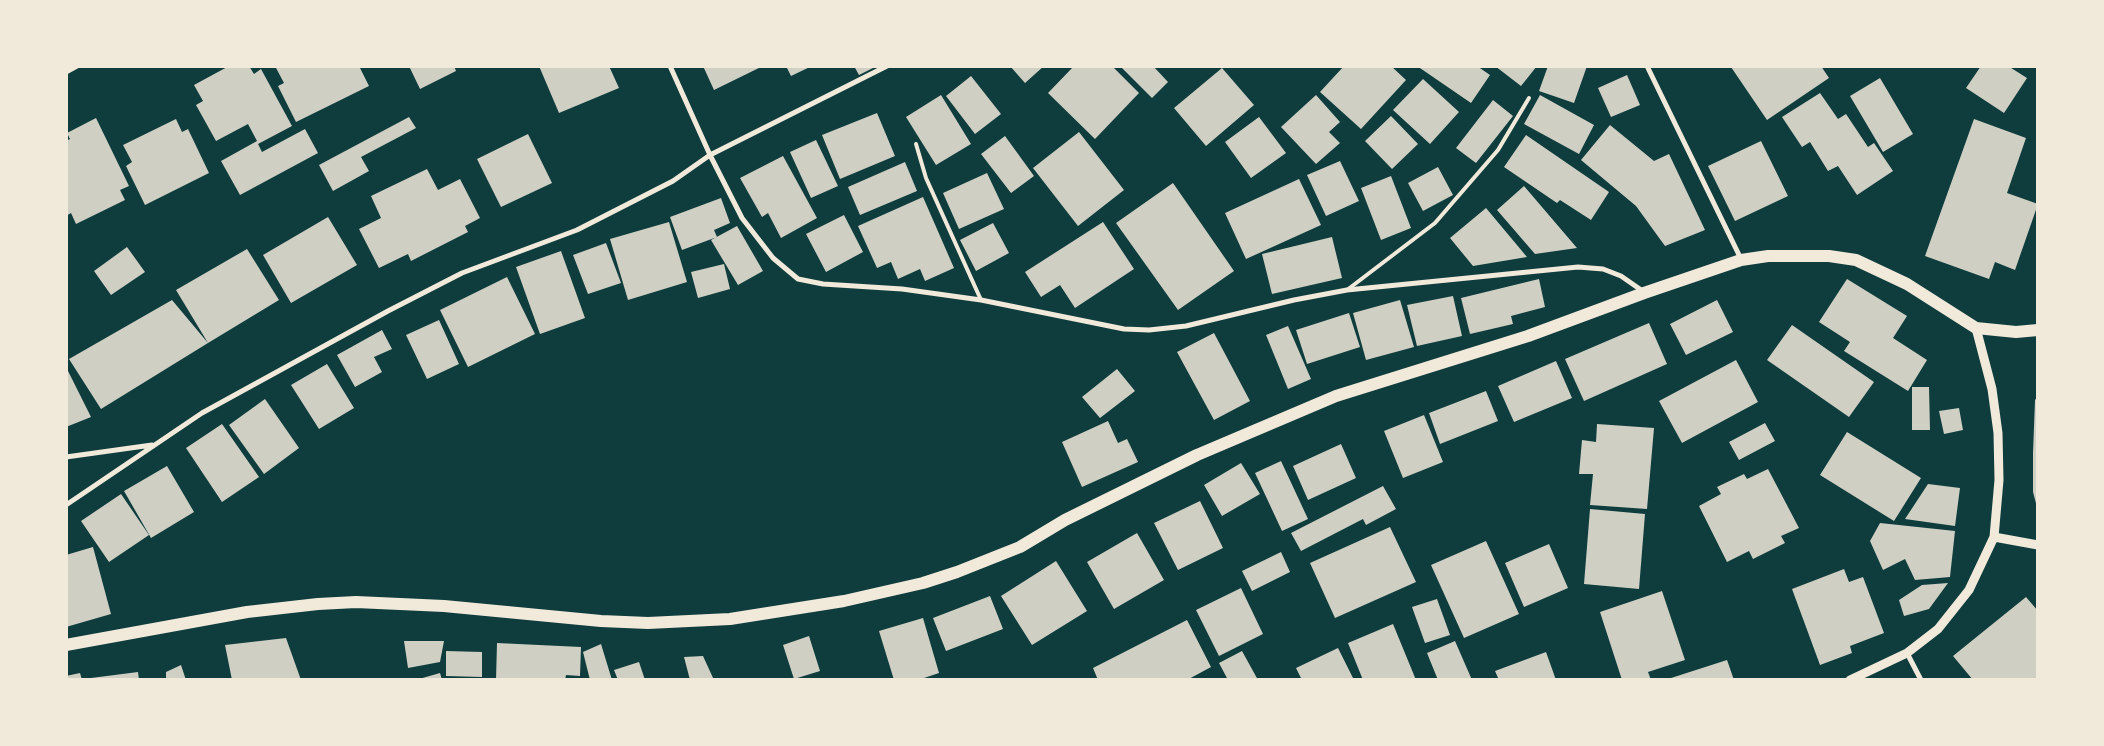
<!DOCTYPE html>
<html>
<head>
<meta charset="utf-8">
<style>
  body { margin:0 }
  #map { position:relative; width:2104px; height:746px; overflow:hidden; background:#0f3d3e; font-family:"Fira Sans",sans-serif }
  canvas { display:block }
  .frame { position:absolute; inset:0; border:68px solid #f1e9da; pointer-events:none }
</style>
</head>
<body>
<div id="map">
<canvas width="2104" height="746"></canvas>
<div class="frame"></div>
</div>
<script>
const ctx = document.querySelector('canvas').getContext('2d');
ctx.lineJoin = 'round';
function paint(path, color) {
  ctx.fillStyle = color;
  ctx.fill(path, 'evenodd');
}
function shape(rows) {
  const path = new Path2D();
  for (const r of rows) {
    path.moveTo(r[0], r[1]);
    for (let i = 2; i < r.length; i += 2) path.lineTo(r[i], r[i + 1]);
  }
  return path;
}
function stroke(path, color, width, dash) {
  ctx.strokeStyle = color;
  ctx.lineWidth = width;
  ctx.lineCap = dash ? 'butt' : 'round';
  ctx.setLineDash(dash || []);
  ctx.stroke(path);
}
paint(shape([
  [229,66,249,66,254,74,261,69,292,126,258,144,262,152,305,129,318,153,240,195,221,161,257,141,248,124,216,141,196,105,203,101,194,85],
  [275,66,359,66,369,86,296,122,278,86,284,83],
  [409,66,454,66,456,71,420,89],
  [539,66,609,66,619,88,559,113],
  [703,66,763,66,714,90],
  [786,66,812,66,791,76],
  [854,66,877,66,859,75],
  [1010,66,1044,66,1025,83],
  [1074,66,1112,66,1139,93,1095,139,1048,93],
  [1120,66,1153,66,1168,82,1152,98],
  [1344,66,1391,66,1406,80,1361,129,1320,92],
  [1417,66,1477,66,1490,75,1471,103],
  [1495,66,1537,66,1521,86],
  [1548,66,1587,66,1574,103,1539,91],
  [1821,66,1829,78,1767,120,1731,67],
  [1981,66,2008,66,2027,78,2004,113,1966,88],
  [1222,68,1254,105,1206,146,1174,108],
  [1627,75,1640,105,1611,117,1598,88],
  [971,76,1001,114,975,134,946,96],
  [1880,78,1913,134,1883,152,1850,96],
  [1423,79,1459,112,1430,144,1393,110],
  [1820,93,1838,119,1846,114,1868,147,1874,143,1893,171,1857,195,1838,166,1828,171,1810,142,1802,147,1782,117],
  [941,95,971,144,936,165,906,117],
  [1316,95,1340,122,1329,132,1340,143,1316,164,1281,127],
  [1540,95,1594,125,1579,154,1524,124],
  [1493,100,1513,116,1476,163,1456,148],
  [877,113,895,156,840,179,822,135],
  [1391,116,1418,144,1392,169,1365,141],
  [409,117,416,128,361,157,369,171,333,191,319,165],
  [1259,117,1286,153,1251,178,1225,142],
  [96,118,129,186,120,190,125,200,76,224,71,213,66,216,66,141,70,139,67,133],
  [176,119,182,132,188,129,209,173,145,205,126,166,132,162,123,145],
  [1974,119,2026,138,2007,193,2038,204,2015,270,1995,262,1989,279,1925,256],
  [1610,125,1654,161,1669,154,1705,230,1665,246,1636,206,1581,160],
  [1079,132,1124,190,1078,226,1033,168],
  [528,134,552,183,501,207,477,159],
  [1526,135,1609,192,1591,220,1560,200,1557,203,1504,167],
  [1005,136,1034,176,1011,193,981,154],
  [816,140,838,186,811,198,790,152],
  [1761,141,1788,196,1735,221,1708,166],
  [783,156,817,218,781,238,768,213,762,217,740,178],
  [1340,161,1359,201,1326,216,1307,175],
  [905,162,917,191,860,215,848,187],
  [1438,167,1453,195,1423,211,1408,183],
  [427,169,438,190,460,179,480,218,465,226,468,232,411,261,408,254,379,268,359,229,381,218,371,196],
  [987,173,1004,209,959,229,943,193],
  [1391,176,1411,228,1381,240,1361,188],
  [1299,179,1321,225,1246,259,1225,213],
  [1173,183,1234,271,1178,310,1116,223],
  [1524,186,1577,248,1535,254,1497,210],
  [923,197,954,268,925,281,920,269,898,279,891,262,877,268,858,226],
  [721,198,730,223,714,230,717,237,682,250,670,217],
  [1486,208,1527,257,1473,266,1450,238],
  [844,215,863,252,826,272,806,234],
  [328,217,357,265,291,303,263,255],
  [669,222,687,282,628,300,610,239],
  [1103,222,1134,269,1075,308,1060,285,1041,297,1025,272],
  [993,223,1009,253,976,271,960,240],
  [737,226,763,271,738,285,711,240],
  [1332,237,1342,278,1272,294,1262,254],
  [606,243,621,283,588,294,573,255],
  [127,247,145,272,111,295,94,271],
  [247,249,279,300,208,343,176,290],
  [561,251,585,318,540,334,516,267],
  [724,264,730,289,698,298,691,272],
  [507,277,535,334,468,367,440,310],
  [1539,279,1545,307,1511,316,1513,324,1470,334,1461,298],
  [1847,279,1907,316,1893,338,1927,360,1908,391,1844,351,1850,342,1819,322],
  [1453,296,1462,336,1417,346,1407,305],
  [172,300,208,343,101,409,69,359],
  [1400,300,1414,347,1366,360,1353,313],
  [1717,300,1733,332,1686,355,1670,324],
  [1349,313,1360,347,1307,364,1296,330],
  [439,320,459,364,427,379,406,335],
  [1649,323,1667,364,1584,401,1565,359],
  [1792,325,1874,382,1849,417,1767,360],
  [1288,326,1311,379,1288,389,1266,335],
  [382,330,392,349,374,357,382,372,355,387,337,355],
  [1214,333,1250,401,1214,420,1177,352],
  [1736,360,1758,402,1682,443,1659,401],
  [1556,361,1572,398,1514,422,1498,386],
  [327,364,354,408,319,429,291,385],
  [66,367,91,417,66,427],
  [1117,369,1135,391,1100,418,1082,397],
  [1912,387,1929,387,1930,430,1912,430],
  [1486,391,1498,421,1440,444,1429,413],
  [2038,396,2038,507,2037,507,2033,492,2033,453,2035,400],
  [265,399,299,448,264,474,229,425],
  [1959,408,1963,430,1944,434,1939,411],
  [1424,415,1443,462,1403,478,1384,431],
  [1108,421,1118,443,1127,439,1138,462,1082,487,1062,442],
  [1765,423,1775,441,1739,460,1729,442],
  [222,424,259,477,222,502,186,448],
  [1597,424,1654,428,1647,509,1590,505,1593,474,1579,474,1582,440,1596,442],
  [1847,432,1921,478,1894,521,1820,475],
  [1341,444,1356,478,1308,500,1293,466],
  [1281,461,1308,519,1282,531,1255,473],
  [1241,463,1260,494,1222,516,1204,485],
  [167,466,194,512,151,538,124,491],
  [1768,469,1799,528,1781,536,1785,543,1753,559,1749,551,1727,562,1699,506,1721,494,1717,487,1744,474,1747,479],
  [1928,484,1960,488,1955,526,1905,519],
  [1383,486,1396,509,1366,525,1363,519,1301,551,1291,533],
  [121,494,149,535,109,562,81,521],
  [1200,501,1223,548,1178,570,1154,523],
  [1590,509,1645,514,1639,589,1584,584],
  [1880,523,1955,531,1950,577,1915,580,1905,559,1883,570,1870,541],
  [1390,527,1416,582,1335,618,1310,563],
  [1137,533,1164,580,1114,609,1087,562],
  [1486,541,1519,614,1464,638,1431,565],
  [1549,544,1568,588,1524,607,1505,563],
  [93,547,111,614,66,627,66,555],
  [1281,552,1290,572,1252,591,1242,571],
  [1056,561,1087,611,1032,645,1001,596],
  [1844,569,1849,582,1863,577,1884,633,1850,646,1852,653,1820,665,1792,589],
  [1948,583,1929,609,1904,616,1899,600,1922,585],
  [1241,588,1263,634,1219,656,1196,610],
  [1662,591,1685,660,1648,672,1651,680,1622,680,1600,612],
  [990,596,1003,629,946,651,933,618],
  [2026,597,2038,611,2038,680,1973,680,1953,656],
  [1437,599,1450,635,1425,643,1412,607],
  [923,618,939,673,918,680,894,680,879,631],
  [1187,620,1211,667,1187,680,1098,680,1093,668],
  [1393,624,1416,680,1363,680,1348,643],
  [809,636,820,671,794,679,783,645],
  [286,638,301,680,232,680,225,645],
  [404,641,444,641,440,662,408,668],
  [1455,641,1472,680,1438,680,1427,653],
  [497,643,581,647,580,676,566,675,565,680,496,680],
  [601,644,612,680,590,680,583,652],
  [1338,648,1354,680,1302,680,1296,668],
  [446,651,482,652,482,677,446,676],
  [1242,651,1258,680,1228,680,1219,663],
  [1546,652,1556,680,1499,680,1495,671],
  [703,656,714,680,690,680,684,657],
  [1727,660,1734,680,1668,680,1668,679],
  [639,662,645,680,618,680,614,670],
  [181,665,186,680,166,680,166,672],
  [138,672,139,680,91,680,91,678],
  [80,673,82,680,66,680,66,676],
  [440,673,442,680,419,680,419,679]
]), '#cfcfc3');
stroke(shape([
  [916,144,926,178,981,300],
  [1347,290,1435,223,1498,150,1529,98]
]), '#f1e9da', 4);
stroke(shape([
  [670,66,710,155,742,218,773,258,798,279,823,284,902,289,981,300,1124,329,1149,330,1186,326,1294,300,1347,290,1578,267,1603,269,1621,276,1644,292],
  [1647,66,1741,259],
  [66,72,77,66],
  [66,457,152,445],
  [66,505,202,413,388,311,462,273,577,230,673,181,710,155,887,66],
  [1907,653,1921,680]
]), '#f1e9da', 5);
stroke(shape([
  [1994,537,2038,545],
  [1850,680,1907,653,1938,629,1969,590,1994,537,1999,480,1998,433,1992,389,1976,328]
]), '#f1e9da', 9);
stroke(shape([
  [66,645,247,612,318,604,356,602,444,606,601,621,648,623,730,619,844,601,923,583,957,572,1020,547,1065,520,1197,455,1336,396,1528,336,1644,293,1741,260,1768,256,1829,256,1856,260,1907,284,1976,328,2016,332,2038,330]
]), '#f1e9da', 12);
</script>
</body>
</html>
